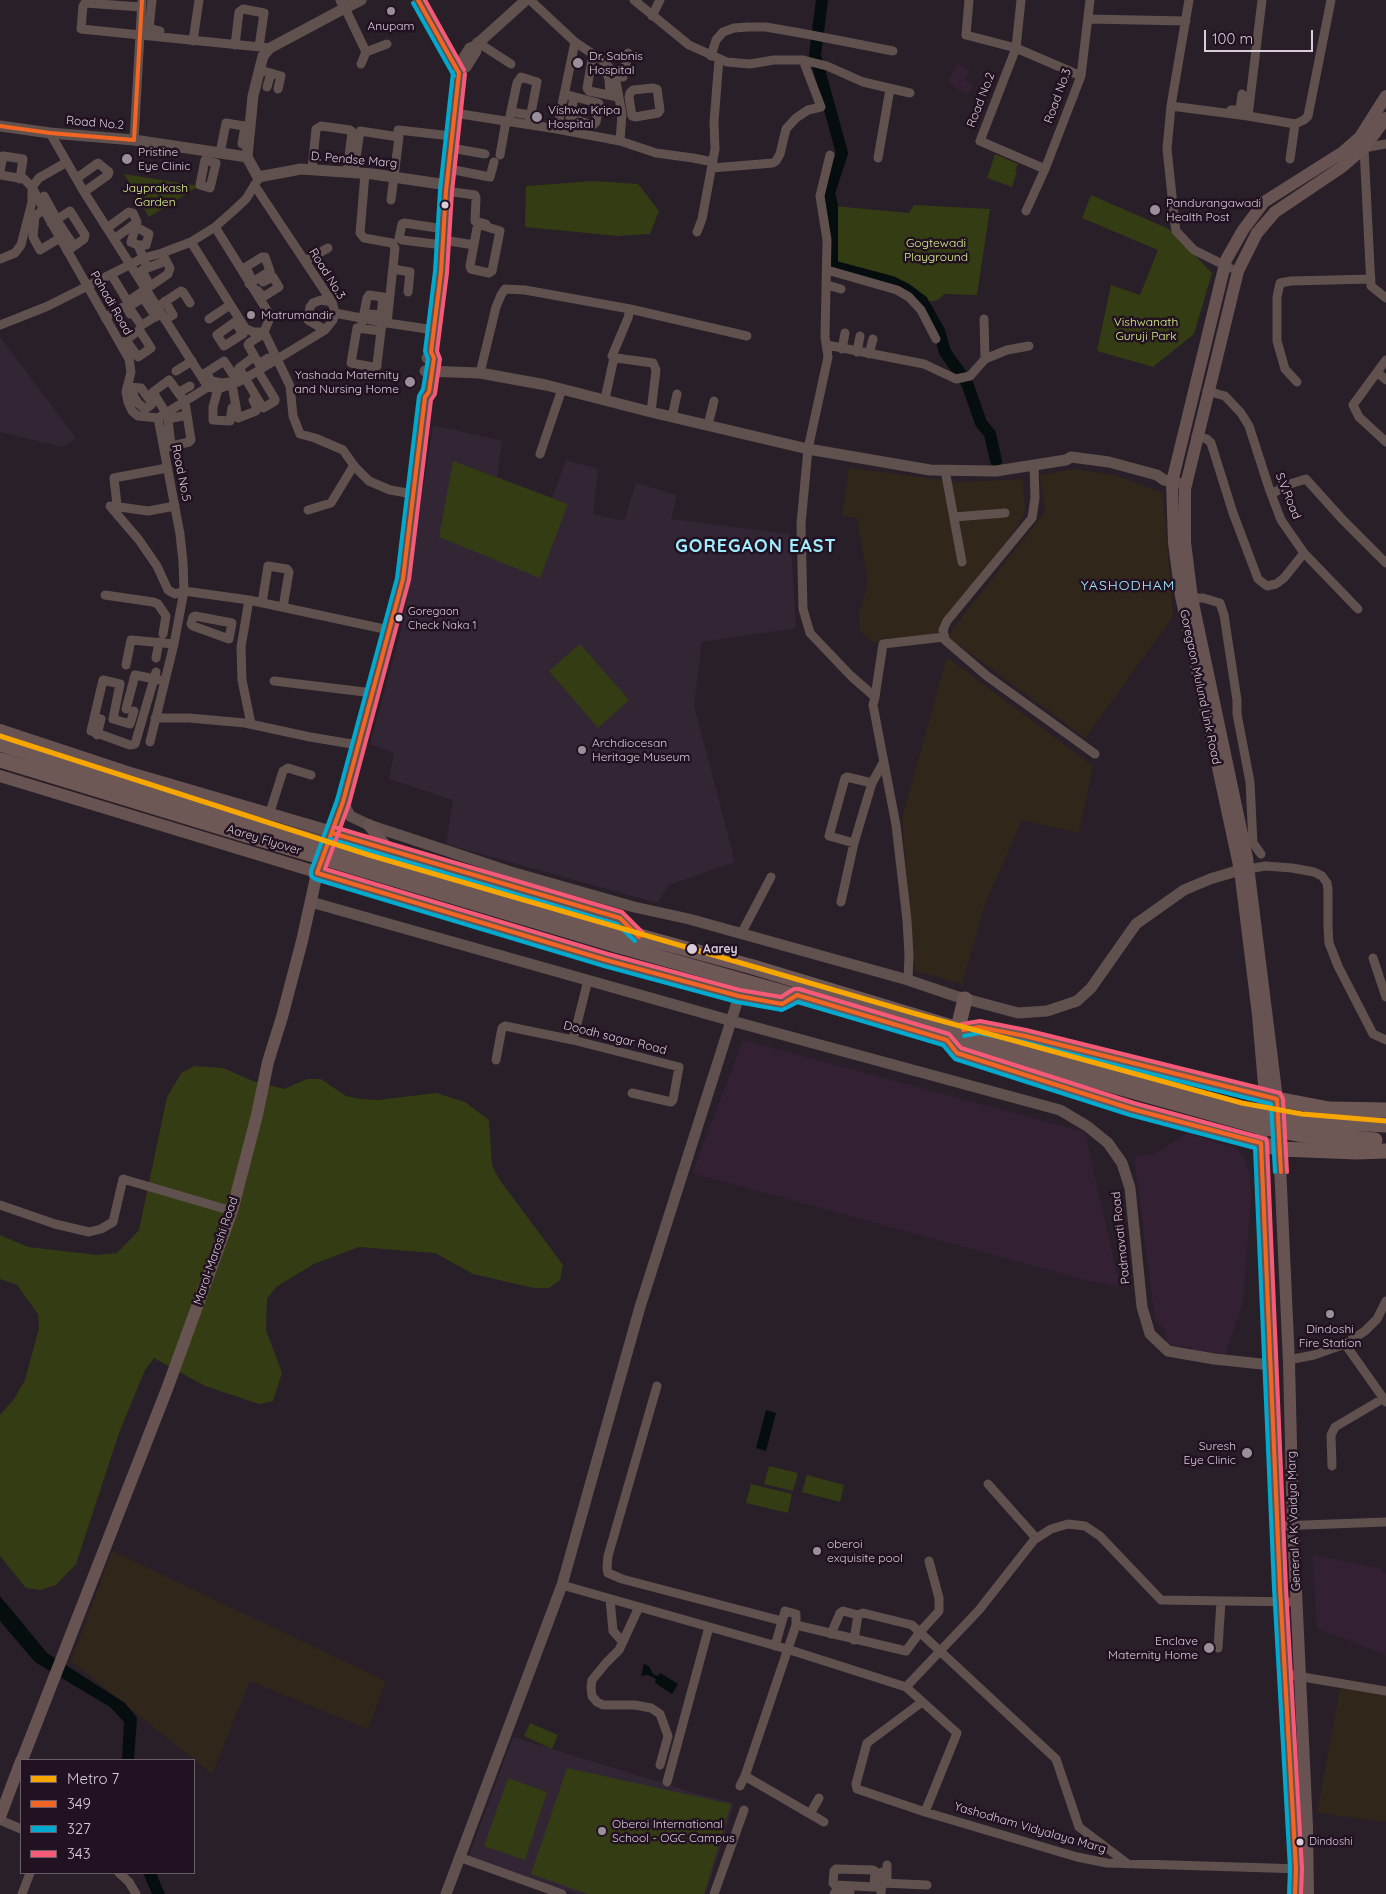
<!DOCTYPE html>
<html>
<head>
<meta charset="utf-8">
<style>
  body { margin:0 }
  #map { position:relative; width:1386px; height:1894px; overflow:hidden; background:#281f28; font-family:Quicksand,sans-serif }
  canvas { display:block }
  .legend { position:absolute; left:20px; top:1759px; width:175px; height:115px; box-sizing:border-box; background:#221221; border:1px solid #6b5d6a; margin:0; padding:6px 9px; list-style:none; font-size:15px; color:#d8cdd8 }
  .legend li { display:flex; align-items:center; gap:10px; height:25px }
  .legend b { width:25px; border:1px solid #6b5d6a }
  .scale { position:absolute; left:1204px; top:30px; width:109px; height:22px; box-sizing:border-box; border:2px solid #d8cdd8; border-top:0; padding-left:6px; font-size:15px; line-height:18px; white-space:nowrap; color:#d8cdd8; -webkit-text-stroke:4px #221221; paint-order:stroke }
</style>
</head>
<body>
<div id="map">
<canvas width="1386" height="1894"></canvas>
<ul class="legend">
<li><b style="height:6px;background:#f7a600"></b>Metro 7</li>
<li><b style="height:6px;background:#f26522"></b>349</li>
<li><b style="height:6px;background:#00a9ce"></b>327</li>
<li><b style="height:6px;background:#f75a77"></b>343</li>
</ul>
<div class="scale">100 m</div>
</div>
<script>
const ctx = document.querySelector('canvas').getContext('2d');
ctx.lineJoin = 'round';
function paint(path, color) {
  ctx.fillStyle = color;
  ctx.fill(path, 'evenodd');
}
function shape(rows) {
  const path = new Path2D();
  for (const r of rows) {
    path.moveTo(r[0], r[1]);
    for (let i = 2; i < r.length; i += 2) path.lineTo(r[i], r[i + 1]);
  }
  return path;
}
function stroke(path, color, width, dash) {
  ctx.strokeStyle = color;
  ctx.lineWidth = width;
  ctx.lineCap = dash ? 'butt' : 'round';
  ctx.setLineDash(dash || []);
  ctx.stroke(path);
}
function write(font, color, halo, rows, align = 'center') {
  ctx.font = font + ' Quicksand,sans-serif';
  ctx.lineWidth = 5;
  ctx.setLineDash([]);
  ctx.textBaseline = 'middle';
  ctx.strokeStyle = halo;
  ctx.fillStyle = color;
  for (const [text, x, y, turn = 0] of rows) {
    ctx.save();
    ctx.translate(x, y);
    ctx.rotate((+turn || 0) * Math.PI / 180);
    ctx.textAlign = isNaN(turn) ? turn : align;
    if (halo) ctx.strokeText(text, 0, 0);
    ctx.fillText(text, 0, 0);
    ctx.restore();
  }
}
paint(shape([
  [958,64,970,71,965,80,973,85,967,96,947,82],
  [403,374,420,377,417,388,401,386],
  [743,1040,1085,1132,1120,1287,1085,1280,692,1173],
  [1187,1133,1235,1148,1243,1155,1250,1174,1251,1199,1243,1303,1225,1356,1192,1356,1192,1347,1167,1345,1165,1330,1155,1321,1134,1157,1142,1154,1154,1155],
  [1312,1554,1381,1569,1386,1574,1386,1656,1351,1641,1317,1629]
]), '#332033');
paint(shape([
  [849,468,958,482,1023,479,1025,510,1020,523,936,634,883,639,875,643,860,632,859,613,868,584,857,517,842,517],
  [1074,469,1114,475,1163,493,1173,617,1085,738,947,636,1045,512,1040,475],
  [947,657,1093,766,1079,833,1022,820,985,904,962,984,915,971,902,818],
  [112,1551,386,1681,368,1729,250,1681,212,1774,71,1661],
  [1340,1688,1386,1695,1386,1822,1317,1813]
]), '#30271a');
paint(shape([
  [1,338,76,438,63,447,0,432,0,339],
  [433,425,502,441,497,477,552,498,566,460,598,469,593,514,624,521,636,483,677,495,671,519,790,534,796,628,702,642,694,705,735,862,669,885,657,903,446,844,453,800,389,779,394,753,370,744,402,627],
  [513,1737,698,1794,734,1803,706,1894,577,1894,468,1858]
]), '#322635');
paint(shape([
  [995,154,1018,164,1015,171,1017,172,1012,187,987,178],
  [124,174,199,186,149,217],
  [594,181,638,184,659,211,650,234,618,236,525,227,526,186],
  [1091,195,1169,229,1212,273,1194,334,1153,367,1097,351,1111,285,1140,295,1158,250,1082,218],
  [914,205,990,209,977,295,944,294,938,300,928,302,913,289,898,281,834,265,834,206,909,213],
  [453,461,568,504,540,578,439,537],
  [580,644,629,700,598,728,549,671],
  [195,1066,223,1068,253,1081,284,1089,307,1079,321,1079,346,1096,361,1099,378,1100,436,1093,465,1102,489,1120,492,1165,499,1179,563,1265,560,1280,549,1288,534,1288,473,1274,435,1253,359,1247,314,1264,276,1287,267,1299,266,1330,282,1373,273,1401,259,1404,205,1386,154,1358,145,1370,119,1433,76,1564,56,1585,40,1590,26,1588,0,1556,0,1415,14,1399,25,1380,39,1328,38,1314,17,1285,0,1279,0,1235,28,1247,97,1255,117,1253,139,1230,167,1097,182,1072],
  [769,1466,798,1473,793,1491,764,1484],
  [807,1475,844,1485,840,1502,802,1492],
  [751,1484,792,1494,788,1513,746,1503],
  [530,1723,558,1735,552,1749,524,1736],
  [567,1768,731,1804,704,1894,588,1894,531,1874],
  [508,1778,547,1792,525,1860,484,1846]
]), '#343c13');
paint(shape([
  [766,1410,776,1413,766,1451,756,1448],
  [0,1596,47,1653,125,1703,137,1718,134,1760,122,1760,124,1722,110,1707,35,1662,0,1621],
  [644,1664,649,1666,653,1674,658,1676,660,1673,678,1684,672,1694,655,1683,656,1679,648,1675,641,1676],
  [143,1873,156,1873,165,1894,152,1894]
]), '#050d0f');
stroke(shape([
  [822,0,815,55,842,153,829,193,832,206,832,266,892,282,906,289,922,301,939,331,945,352,967,383,981,423,990,434,996,461]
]), '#050d0f', 12);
stroke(shape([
  [152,0,149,28,160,31],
  [530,0,575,42,557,129],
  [634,0,689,45,727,62,750,64,774,60,803,60,827,66,863,82,910,93],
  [969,0,966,35,1016,48,1081,76],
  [1021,0,1016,48,980,141,1045,169],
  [1189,0,1171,106,1167,149,1175,224,1176,231,1194,250,1230,268],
  [141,7,85,3,83,6,81,29,270,48],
  [345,8,366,52],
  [652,16,660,0],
  [1088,19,1186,21],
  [193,41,199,0],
  [477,42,511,64],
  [575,42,606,63,615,76,622,114,620,141],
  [235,45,239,12,243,9,264,13,259,47],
  [593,54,587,88,589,91,618,97],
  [711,56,716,40,723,32,734,28,748,27,766,27,806,34,893,51],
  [361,64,366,52,387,44],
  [260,70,281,76,278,89],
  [606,71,609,79,610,95],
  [623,77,628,53],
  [267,87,271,73],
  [653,88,657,89,660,110,658,113,635,117,632,116,629,97,630,93,633,90,653,88],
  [564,94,598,103,599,104,596,122,593,125,570,118,574,97],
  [1171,106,1248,116,1295,124,1304,120,1308,116,1331,0],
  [1231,110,1240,110,1242,94],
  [511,112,530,115],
  [454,113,557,129,620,141,656,153,693,158,713,162],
  [1248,116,1262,0],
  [509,121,517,83,521,77,537,82,529,124],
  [398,130,452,136],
  [50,133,84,192,208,387],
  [134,140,142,0],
  [242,144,245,126],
  [1386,144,1364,148,1371,286,1386,298],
  [451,148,485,154],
  [220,153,226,123,250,127],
  [500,155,506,121],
  [830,155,820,196,827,240,825,337,828,357,808,449,801,524,803,609,810,633,851,676,875,697,873,705,896,825,907,920,909,955,908,980],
  [878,158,890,89],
  [1290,159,1295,124],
  [205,160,216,163,210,188,200,185,205,160],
  [712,168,773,163,776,161,780,154,786,129,796,118,808,110,821,107,803,60],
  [449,169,490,177,494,162],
  [312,170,316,129,321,126,350,130,352,132,347,172],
  [0,171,3,156,23,159,20,179],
  [354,172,360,131,399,137,391,200],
  [0,175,24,179,32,187,43,208,129,359,131,372,126,392,128,402,132,411,138,416,158,418],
  [77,178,98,163,109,172,108,175,84,192],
  [446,191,475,195,476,198,475,221,486,224],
  [44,196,54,214],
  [49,205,35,216,33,237,40,250,60,238],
  [1026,211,1045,169,1081,76,1090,0],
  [56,219,74,246],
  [51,223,70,211,85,235,84,239,67,251],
  [481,225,500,231,492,271,489,273,471,269,470,266,477,228,481,225],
  [215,227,268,312,269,320,264,332],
  [107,228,129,212,133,213,137,222,114,239],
  [697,232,702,219,715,149,714,122,719,59],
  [443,240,474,245],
  [191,242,245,328,253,332,264,332],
  [138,245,146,245,149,234,138,228,135,229,131,242,138,245,147,267],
  [443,245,402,240,399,238,402,224,404,223,444,229],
  [0,259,15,253,21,245,32,202,32,187,39,178,67,162],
  [305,261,328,248],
  [393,269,410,272,408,292],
  [827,270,897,290,909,297,921,310,936,339],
  [111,274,126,299,130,300,168,274,170,268,162,253],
  [148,282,142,270,166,261],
  [249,284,270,271,265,257,262,257,246,267,250,276],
  [827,285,841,289],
  [257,290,263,297,279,287,273,277,263,282],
  [157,307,181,291,183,292,190,303],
  [335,313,387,323,395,248,392,243,364,238,360,233,365,174],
  [156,317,143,298,130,306,130,309,141,325,142,325,161,313],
  [105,318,123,307,127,307,130,314],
  [209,319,230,305],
  [984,319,985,359],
  [165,320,173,315,165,301],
  [235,322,243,334,224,346,217,335,235,322],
  [362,323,367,298,369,295,383,297,381,315,369,314],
  [387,323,434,330],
  [0,325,48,306,143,258,162,253,191,242,215,227,232,212,246,199,257,181],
  [325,330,308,320,310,307,313,303,321,300,332,302],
  [138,331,140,331,151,348,138,357,126,340,138,331],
  [381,331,357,328,351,363,373,367,377,366,377,364,381,331,382,322],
  [264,332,290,386,293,416,300,434,315,438,343,450,355,467,369,481,390,490,413,494],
  [260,336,249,343,248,345,259,364,268,358],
  [827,345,924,364,956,379,970,376,985,359,1007,350,1029,346],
  [842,349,845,333],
  [857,352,860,336],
  [869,354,873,339],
  [612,356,628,318,630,309],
  [251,359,239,368,263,408,275,401,275,399,258,371],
  [1386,360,1353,405,1359,417,1386,442],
  [176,371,192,361],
  [1377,372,1386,380],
  [205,373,212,381,222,383,229,382],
  [480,373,496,307,501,295,505,289,525,290,630,309,747,336],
  [201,376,224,361,238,382],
  [1297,382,1285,369,1277,341,1277,297,1280,283,1291,281,1371,279],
  [232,384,238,418,256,411,257,408,253,400],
  [127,387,141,388,152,403,151,405,145,409,138,403,133,395,134,388],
  [218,389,213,407,213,420,230,421,232,408],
  [181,391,190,386],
  [1207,391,1225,396,1241,413,1249,426,1270,491,1281,520,1304,553,1358,609],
  [605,399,613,362,616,358,653,363,656,370,651,412],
  [672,417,677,394],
  [158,418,208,387,218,389,238,382,251,375,325,330,333,320,335,313,332,302,255,186],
  [708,425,714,401],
  [1196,436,1207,439,1211,443,1233,513,1258,579,1267,586,1276,584,1284,578,1304,553],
  [171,446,168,419,187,415],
  [164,448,189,442,191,440,185,402,169,380,153,392,169,418],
  [540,454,562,389],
  [1034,466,1035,498,1032,518,947,621,943,630,945,640,987,676,1095,754],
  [167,468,114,478,117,505,120,507,148,511,175,506],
  [945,470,962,562],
  [1271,494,1290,484,1306,479,1342,519,1386,563],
  [110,506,139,540,157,566,168,590,175,594,184,591,249,600,389,630],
  [308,510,331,503,354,465],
  [954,517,1005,513],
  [105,595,153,602,158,604,166,616,163,634],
  [1192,598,1203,598,1220,603,1224,615,1237,700,1237,714,1250,782,1253,843,1261,854],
  [249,600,241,647,242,680,251,724],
  [262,603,268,566,287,569,289,572,283,607],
  [195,616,232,623,229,639,193,626,191,624,193,617,195,616],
  [156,658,159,642],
  [126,665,131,640,174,644],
  [274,681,373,693],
  [875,697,883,644,944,637],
  [126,709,135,675,160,680],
  [134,711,130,724,113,719,120,684,103,680,91,731,130,745,135,744,156,672],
  [94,717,101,719,97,735],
  [155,718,189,718,245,723,310,737,358,745],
  [150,742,174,644,184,591,183,562,180,534,158,418],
  [269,815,283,771,288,768,311,775],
  [854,843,829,836,845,778,847,777,872,783],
  [1249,869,1265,866,1292,868,1314,872,1322,876,1327,883,1328,890,1328,927,1329,943,1338,966,1373,1034,1386,1040],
  [841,902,854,843,872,783,883,763],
  [741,934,771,877],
  [1373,958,1386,997],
  [573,1040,588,980],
  [496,1060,502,1028,505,1026,573,1040,679,1067,673,1100,671,1102,632,1093],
  [0,1205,55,1224,89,1232,101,1229,113,1222,123,1179,232,1211],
  [1345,1344,1386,1402],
  [1288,1360,1314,1355,1345,1344,1365,1331,1377,1319,1386,1301],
  [657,1386,608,1556,607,1568,608,1573,622,1579,782,1621],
  [1332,1466,1331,1435,1335,1427,1384,1398],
  [988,1484,1036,1538],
  [1277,1526,1386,1522],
  [562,1585,787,1649,906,1687,957,1733,925,1812],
  [610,1599,613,1631,623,1642],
  [639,1607,619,1650,606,1663,592,1680,591,1687,592,1696,597,1702,603,1705,635,1705,651,1708,660,1714,668,1736,660,1765],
  [796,1625,906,1651,920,1632,939,1611,939,1598,929,1561],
  [831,1634,840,1613,843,1611,858,1615,863,1613,912,1625,1056,1759,1079,1827,1128,1864],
  [854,1640,858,1615],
  [775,1646,785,1611,796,1614,796,1625,745,1776,824,1822],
  [1218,1648,1221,1601],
  [1285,1674,1386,1691],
  [906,1687,979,1610,1034,1540,1051,1529,1068,1524,1085,1526,1100,1536,1161,1600,1297,1602],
  [922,1702,867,1743,856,1784,857,1789,925,1812,1077,1857,1107,1863,1302,1869],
  [667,1782,709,1627],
  [740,1786,745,1776],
  [810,1814,819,1798],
  [0,1820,21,1829],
  [459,1857,562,1894],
  [119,1873,129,1882,136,1894],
  [887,1880,887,1865],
  [882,1883,927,1885],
  [874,1887,875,1871,873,1870,836,1869,834,1871,833,1883,835,1885,874,1887,882,1887],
  [22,1894,30,1873],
  [714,1894,744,1810],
  [834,1894,835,1892,850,1892],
  [881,1894,882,1872]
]), '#60514f', 9);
stroke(shape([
  [341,0,345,8,361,0],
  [418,0,459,73],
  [475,46,476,51,466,67,461,69,461,62,470,48,475,46,526,0],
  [0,126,50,133,134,140,247,157],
  [247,157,258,177,301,169,373,174,447,185],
  [247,157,253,96,263,56,270,48,345,8],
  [427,358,431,352,441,272,446,191,459,73,461,69],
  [425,371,480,373,546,385,651,412,808,449,930,470,996,471,1066,460,1071,457,1109,462,1157,475,1164,480,1179,483],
  [343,802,350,816,369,825,511,872,634,907,689,919,908,980,955,996,1018,1013,1047,1011,1077,1001,1091,988,1136,924,1184,890,1210,879,1240,870],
  [332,833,343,802,403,579,425,397,429,392,432,372,434,358,431,352],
  [311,902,732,1021,1060,1110,1087,1126,1108,1143,1122,1163,1130,1188,1142,1307,1150,1334,1168,1351,1214,1359,1271,1365],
  [446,1894,562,1585,640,1307,739,996]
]), '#60514f', 11);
stroke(shape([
  [0,730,127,772,387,848,620,918,639,937],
  [0,776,606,960,739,996,782,1004,797,995],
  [369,825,387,848],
  [22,1760,167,1389,232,1211,257,1115,268,1062,282,1017,302,941,317,873,332,833],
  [0,1817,21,1761],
  [1295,1894,1296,1869,1280,1588,1261,1143,1265,1096,1258,1015,1240,870,1181,596,1174,543,1172,482,1226,260,1243,230,1264,202,1343,152,1360,137,1386,96],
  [1308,1894,1307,1827,1293,1526,1289,1363,1277,1099,1247,858,1192,598,1185,542,1185,489,1238,271,1257,233,1275,212,1342,167,1364,148,1386,118]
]), '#675351', 12);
stroke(shape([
  [617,930,753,967,968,1032],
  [616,945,954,1041],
  [958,1028,965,999],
  [963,1030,979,1027,1025,1036,1277,1099,1329,1109,1386,1110],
  [947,1040,957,1053,1132,1109,1280,1149,1357,1152,1386,1151]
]), '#6e5856', 15);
stroke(shape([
  [0,744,235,818,617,930],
  [0,760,243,834,616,945],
  [968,1032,1053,1055,1215,1103,1260,1113,1301,1121,1386,1125],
  [954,1041,1260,1127,1302,1135,1375,1140]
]), '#6e5856', 15);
stroke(shape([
  [418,0,459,73],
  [459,73,446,191,441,272,431,352,434,358,429,392,425,397,403,579,343,802,317,873,606,960,739,996,782,1004,797,995,947,1040,957,1053,1132,1109,1261,1143,1280,1588,1296,1869,1295,1894],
  [0,126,50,133,134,140,142,0],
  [332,833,620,918,639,937],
  [963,1030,979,1027,1025,1036,1277,1099,1281,1172]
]), '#f26522', 4);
stroke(shape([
  [413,3,454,76],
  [453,72,440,190,435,271,425,351,428,359,423,389,419,396,397,578,337,800,311,871,311,876,315,879,604,966,737,1002,782,1010,798,1002,943,1045,955,1059,1130,1115,1255,1148,1274,1588,1290,1869,1289,1894],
  [330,839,617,924,635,941],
  [964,1036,979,1033,1024,1042,1271,1104,1275,1172]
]), '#00a9ce', 4);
stroke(shape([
  [425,0,464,70],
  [465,74,452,192,447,273,437,351,440,359,435,394,431,400,409,580,349,804,325,869,608,954,740,990,781,997,794,989,799,989,949,1034,961,1048,1134,1103,1266,1139,1267,1143,1286,1588,1302,1869,1301,1894],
  [334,827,622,912,643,933],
  [962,1024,980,1021,1026,1030,1280,1093,1283,1099,1287,1172]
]), '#f75a77', 4);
stroke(shape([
  [0,736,369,855,920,1015,1242,1103,1302,1114,1386,1121]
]), '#f7a600', 5);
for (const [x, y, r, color] of [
  [391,11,5,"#9a909a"],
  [578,63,6,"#9a909a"],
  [537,117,6,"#9a909a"],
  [127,159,6,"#9a909a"],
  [445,205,4.5,"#d8cdd8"],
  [1155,210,6,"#9a909a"],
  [251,315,5,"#9a909a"],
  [410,382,6,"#9a909a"],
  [399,618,4.5,"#d8cdd8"],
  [582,750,5,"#9a909a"],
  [692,949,6,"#d8cdd8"],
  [1330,1314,5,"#9a909a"],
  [1247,1453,6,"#9a909a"],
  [817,1551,5,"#9a909a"],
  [1209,1648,6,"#9a909a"],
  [602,1831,5,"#9a909a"],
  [1300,1842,4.5,"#d8cdd8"]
]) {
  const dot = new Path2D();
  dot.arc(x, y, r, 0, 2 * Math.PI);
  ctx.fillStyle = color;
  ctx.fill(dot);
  stroke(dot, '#221221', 2);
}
write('11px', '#d8cdd8', '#221221', [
  ["Goregaon",408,612],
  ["Check Naka 1",408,626],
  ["Dindoshi",1309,1842]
], 'left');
write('12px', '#d8cdd8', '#221221', [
  ["Anupam",391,26,"center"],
  ["Dr. Sabnis",589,56],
  ["Hospital",589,70],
  ["Vishwa Kripa",548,110],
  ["Hospital",548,124],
  ["Pristine",138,152],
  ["Eye Clinic",138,166],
  ["Pandurangawadi",1166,203],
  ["Health Post",1166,217],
  ["Matrumandir",261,315],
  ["Yashada Maternity",399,375,"right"],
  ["and Nursing Home",399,389,"right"],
  ["Archdiocesan",592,743],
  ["Heritage Museum",592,757],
  ["Dindoshi",1330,1329,"center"],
  ["Fire Station",1330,1343,"center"],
  ["Suresh",1236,1446,"right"],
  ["Eye Clinic",1236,1460,"right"],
  ["oberoi",827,1544],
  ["exquisite pool",827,1558],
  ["Enclave",1198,1641,"right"],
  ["Maternity Home",1198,1655,"right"],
  ["Oberoi International",612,1824],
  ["School - OGC Campus",612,1838]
], 'left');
write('12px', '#d8cdd8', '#221221', [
  ["Road No.3",1058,96,-70],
  ["Road No.2",981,100,-69],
  ["Road No.2",95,123,5],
  ["D. Pendse Marg",354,160,5],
  ["Road No.3",327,274,58],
  ["Pahadi Road",111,303,60],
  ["Road No.5",181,473,79],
  ["S.V.Road",1288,496,68],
  ["Goregaon Mulund Link Road",1200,687,78],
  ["Aarey Flyover",264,840,17],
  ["Doodh sagar Road",615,1038,14],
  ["Padmavati Road",1121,1238,-96],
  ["Marol-Maroshi Road",216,1251,-71],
  ["General A K Vaidya Marg",1294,1521,-92],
  ["Yashodham Vidyalaya Marg",1030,1828,16]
]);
write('12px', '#d6f087', '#221221', [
  ["Jayprakash",155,188],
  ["Garden",155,202],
  ["Gogtewadi",936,243],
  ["Playground",936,257],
  ["Vishwanath",1146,322],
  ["Guruji Park",1146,336]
]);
write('bold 12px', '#d8cdd8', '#221221', [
  ["Aarey",703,949]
], 'left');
ctx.letterSpacing = '1px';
write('14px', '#9fecff', '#221221', [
  ["YASHODHAM",1128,586]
]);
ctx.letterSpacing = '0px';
ctx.letterSpacing = '1px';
write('bold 18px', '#9fecff', '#221221', [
  ["GOREGAON EAST",756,547]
]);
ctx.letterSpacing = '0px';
</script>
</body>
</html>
